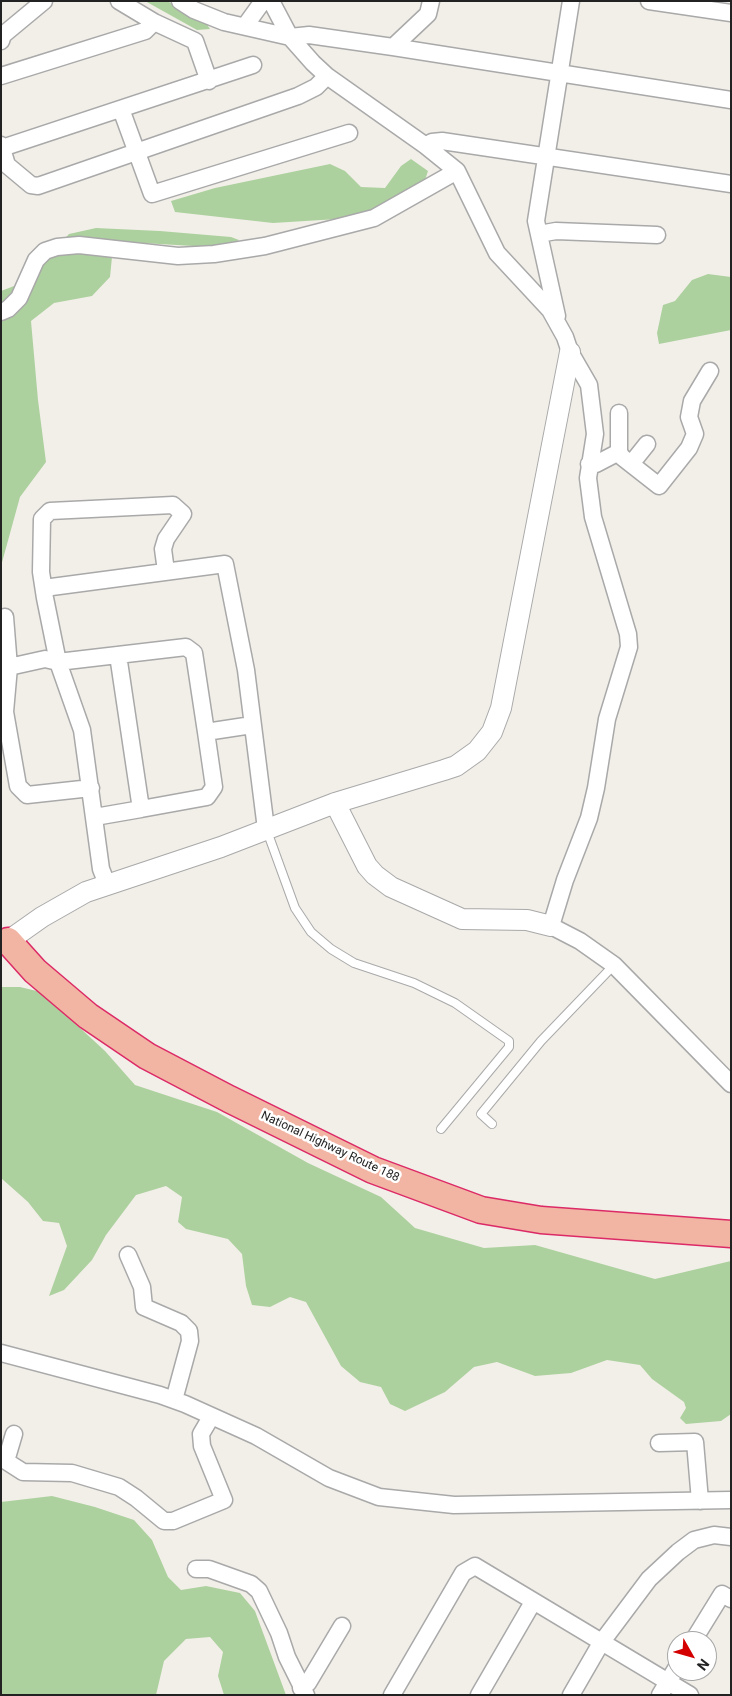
<!DOCTYPE html>
<html>
<head>
<meta charset="utf-8">
<style>
  body { margin:0 }
  #map { position:relative; width:732px; height:1696px; overflow:hidden; background:#f2efe9; font-family:Roboto,sans-serif }
  canvas { display:block }
  .frame { position:absolute; inset:0; border:2px solid #222; pointer-events:none }
  .north { position:absolute; left:667px; top:1631px; width:50px; height:50px; box-sizing:border-box; background:#fff; border:1px solid #a7a7a7; border-radius:50%; rotate:128deg; font-size:14px; font-weight:700; line-height:20px; text-align:center; color:#222 }
  .north::after { content:''; display:block; margin:auto; width:18px; height:22px; background:#d40000; clip-path:polygon(50% 0,100% 100%,50% 72%,0 100%) }
</style>
</head>
<body>
<div id="map">
<canvas width="732" height="1696"></canvas>
<div class="frame"></div>
<div class="north">N</div>
</div>
<script>
const ctx = document.querySelector('canvas').getContext('2d');
ctx.lineJoin = 'round';
function paint(path, color) {
  ctx.fillStyle = color;
  ctx.fill(path, 'evenodd');
}
function shape(rows) {
  const path = new Path2D();
  for (const r of rows) {
    path.moveTo(r[0], r[1]);
    for (let i = 2; i < r.length; i += 2) path.lineTo(r[i], r[i + 1]);
  }
  return path;
}
function stroke(path, color, width, dash) {
  ctx.strokeStyle = color;
  ctx.lineWidth = width;
  ctx.lineCap = dash ? 'butt' : 'round';
  ctx.setLineDash(dash || []);
  ctx.stroke(path);
}
function write(font, color, halo, rows, align = 'center') {
  ctx.font = font + ' Roboto,sans-serif';
  ctx.lineWidth = 5;
  ctx.setLineDash([]);
  ctx.textBaseline = 'middle';
  ctx.strokeStyle = halo;
  ctx.fillStyle = color;
  for (const [text, x, y, turn = 0] of rows) {
    ctx.save();
    ctx.translate(x, y);
    ctx.rotate((+turn || 0) * Math.PI / 180);
    ctx.textAlign = isNaN(turn) ? turn : align;
    if (halo) ctx.strokeText(text, 0, 0);
    ctx.fillText(text, 0, 0);
    ctx.restore();
  }
}
paint(shape([
  [145,1,167,1,204,20,210,29,197,30],
  [411,159,428,171,424,183,354,218,273,223,175,212,171,201,215,188,330,164,345,171,361,187,385,188,401,166],
  [96,228,160,231,231,237,239,240,226,248,126,242,112,257,110,277,92,296,54,303,31,321,38,400,46,462,20,497,1,566,1,291,35,278,46,259,69,234],
  [708,274,731,277,731,330,659,344,657,333,663,305,675,301,692,280],
  [1,987,20,987,41,992,105,1051,135,1085,217,1112,308,1163,381,1197,415,1228,484,1248,535,1245,655,1279,731,1261,731,1414,721,1421,686,1424,680,1418,686,1408,684,1402,652,1379,640,1365,607,1360,571,1373,535,1376,497,1362,474,1367,445,1392,405,1411,390,1404,381,1387,360,1382,341,1366,306,1302,290,1297,270,1307,252,1305,246,1286,242,1254,228,1239,186,1229,178,1222,182,1197,166,1186,136,1195,106,1235,92,1260,64,1290,49,1296,67,1246,59,1223,43,1221,28,1202,1,1178],
  [52,1496,95,1507,134,1520,152,1540,168,1577,181,1590,206,1586,240,1593,255,1611,286,1695,224,1695,218,1676,223,1652,210,1637,186,1639,164,1661,156,1695,1,1695,1,1502]
]), '#add19e');
const service = shape([
  [267,831,295,908,311,932,331,949,354,963,414,983,455,1003,509,1041,509,1047,441,1129],
  [492,1124,481,1114,541,1041,614,965]
]);
const minor = shape([
  [119,1,154,22],
  [180,1,194,10,224,22,290,37,309,35,393,47,731,100],
  [271,1,290,37,313,63,327,76,426,146,457,171,497,253,550,310,565,337,570,352,589,385,595,434,588,478,593,517,628,634,629,647,607,719,596,788,589,818,565,880,551,926,580,941,614,965,731,1084],
  [649,1,731,13],
  [245,26,263,1],
  [1,41,3,35,44,1],
  [393,47,428,14,431,1],
  [1,76,145,31,154,22,195,41,209,81],
  [121,109,152,194,349,133],
  [1,145,7,165,31,185,38,186,298,96,316,87,327,76],
  [426,146,432,142,442,141,731,184],
  [2,148,253,65],
  [539,234,556,231,657,235],
  [1,312,8,309,19,298,36,260,45,251,57,247,79,245,178,256,214,254,265,246,374,218,457,171],
  [557,316,536,221,571,1],
  [619,413,619,452,622,457,659,486,689,448,695,434,689,417,692,401,710,371],
  [589,464,596,464,619,452],
  [631,464,647,444],
  [44,588,225,564,246,670,266,829],
  [5,617,9,667],
  [91,788,27,795,18,786,5,712,9,667,45,659,58,662,186,647,194,653,206,732],
  [141,809,207,797,214,787,206,732,252,725],
  [95,817,141,809,118,655],
  [107,884,101,869,82,730,58,662,45,598,41,572,42,519,50,511,173,505,183,514,166,539,163,549,166,571],
  [128,1255,142,1287,144,1307,181,1323,189,1331,190,1341,174,1400],
  [1,1353,160,1395,185,1404,256,1436,329,1478,379,1497,454,1505,731,1500],
  [659,1443,695,1442,700,1501],
  [1,1458,23,1472,72,1473,119,1487,136,1498,164,1521,173,1521,224,1500,202,1446,201,1434,211,1417],
  [6,1461,14,1434],
  [196,1569,209,1569,251,1584,259,1591,279,1633,287,1657,306,1695],
  [693,1641,722,1594,731,1599],
  [301,1688,308,1683,342,1626],
  [392,1695,463,1573,475,1566,690,1695],
  [479,1695,533,1602],
  [571,1695,601,1643,649,1579,678,1552,694,1540,714,1535,731,1537],
  [660,1695,677,1667]
]);
const tertiary = shape([
  [335,803,367,866,375,875,391,887,462,919,527,920,551,926],
  [8,941,42,917,86,892,221,847,335,803,444,770,456,766,477,751,492,732,501,708,570,352]
]);
const trunk = shape([
  [8,941,35,971,88,1016,147,1056,229,1099,373,1170,481,1210,541,1220,731,1234]
]);
stroke(service, '#a9a9a9', 10);
stroke(minor, '#a9a9a9', 19);
stroke(tertiary, '#a9a9a9', 22);
stroke(trunk, '#dc2a67', 29);
stroke(service, '#fff', 8);
stroke(minor, '#fff', 16);
stroke(tertiary, '#fff', 20);
stroke(trunk, '#f2b4a3', 26);
write('12px', '#222', '#fff', [
  ["National Highway Route 188",330,1147,25]
]);
</script>
</body>
</html>
